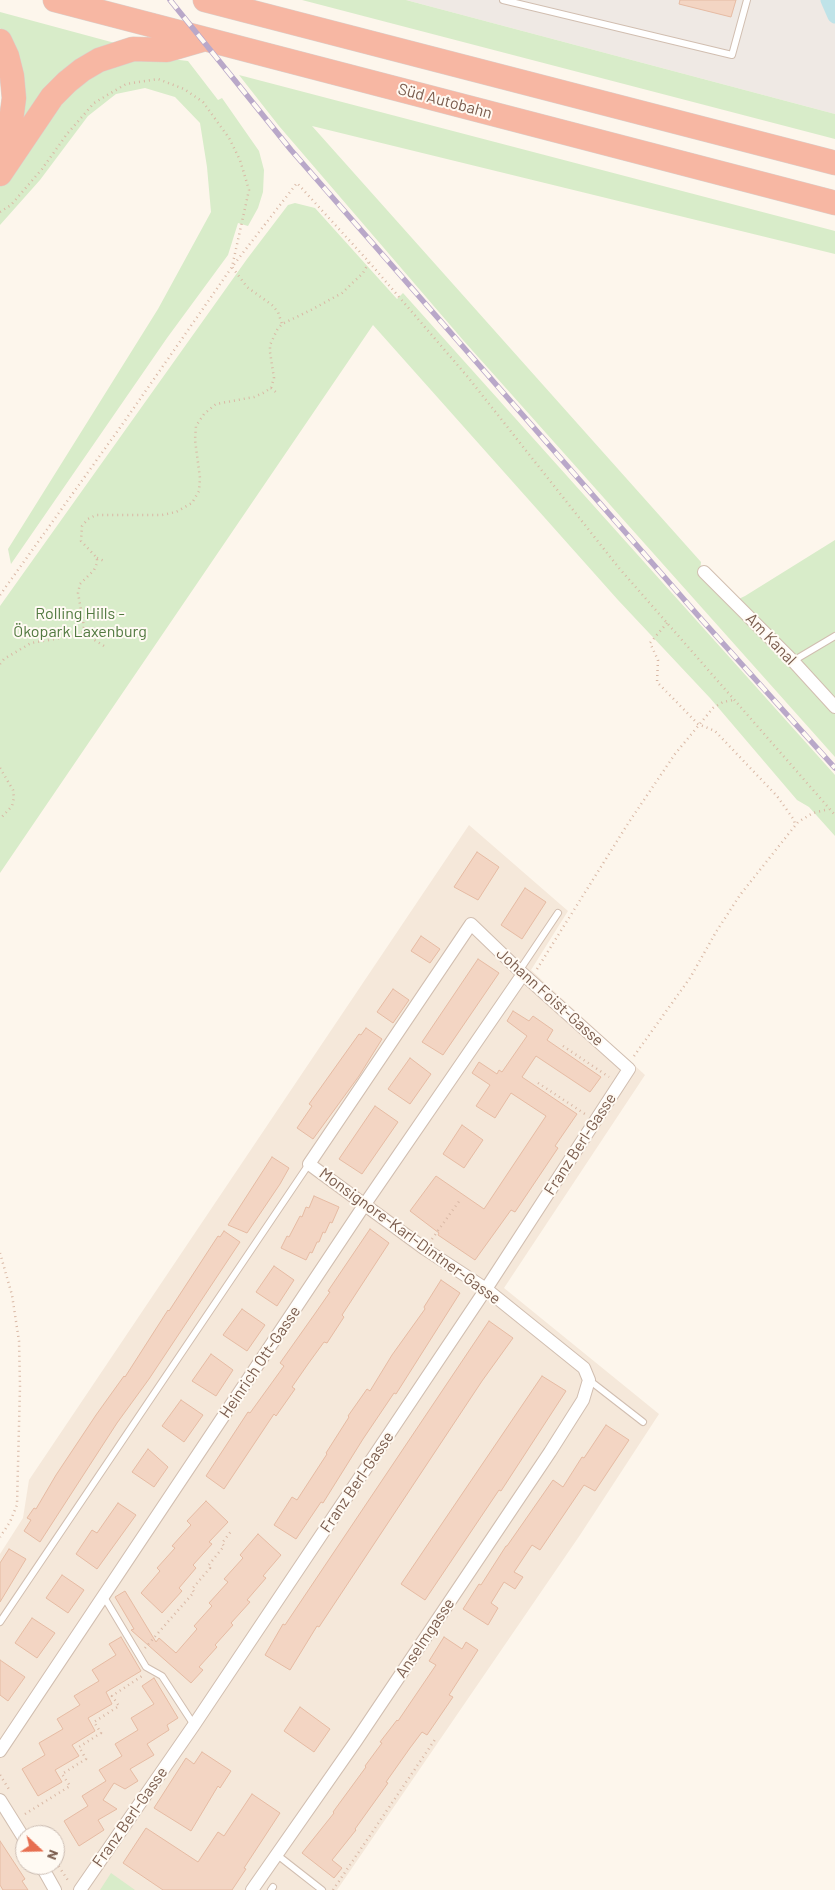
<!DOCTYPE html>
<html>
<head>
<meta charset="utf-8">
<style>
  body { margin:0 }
  #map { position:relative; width:835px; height:1890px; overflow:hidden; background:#fdf6ec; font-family:Barlow,sans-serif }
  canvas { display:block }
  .north { position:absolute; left:15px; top:1825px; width:50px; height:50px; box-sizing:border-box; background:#fffaf3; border:1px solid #cabbb1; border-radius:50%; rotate:111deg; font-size:14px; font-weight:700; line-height:20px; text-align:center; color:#7a5c4d }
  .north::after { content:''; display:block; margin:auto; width:18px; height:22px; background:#e76f51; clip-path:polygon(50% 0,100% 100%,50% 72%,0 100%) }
</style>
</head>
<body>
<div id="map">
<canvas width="835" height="1890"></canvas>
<div class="north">N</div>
</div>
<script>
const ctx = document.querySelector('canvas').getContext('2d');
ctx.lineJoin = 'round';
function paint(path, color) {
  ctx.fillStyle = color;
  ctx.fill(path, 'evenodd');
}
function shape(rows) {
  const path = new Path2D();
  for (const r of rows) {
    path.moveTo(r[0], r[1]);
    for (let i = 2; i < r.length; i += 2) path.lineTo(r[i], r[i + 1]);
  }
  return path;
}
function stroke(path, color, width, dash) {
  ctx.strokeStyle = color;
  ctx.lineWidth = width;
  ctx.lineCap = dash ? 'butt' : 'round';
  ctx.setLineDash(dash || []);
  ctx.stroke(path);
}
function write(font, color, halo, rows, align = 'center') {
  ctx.font = font + ' Barlow,sans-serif';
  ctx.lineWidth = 4;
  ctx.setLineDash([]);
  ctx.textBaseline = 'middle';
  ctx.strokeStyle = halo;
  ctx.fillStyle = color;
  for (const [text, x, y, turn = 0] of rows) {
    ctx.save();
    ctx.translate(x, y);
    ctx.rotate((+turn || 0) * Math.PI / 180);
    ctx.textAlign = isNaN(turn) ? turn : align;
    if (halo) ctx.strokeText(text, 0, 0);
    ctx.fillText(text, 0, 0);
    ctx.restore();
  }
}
paint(shape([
  [469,825,568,911,531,970,645,1075,504,1288,659,1414,580,1535,337,1890,0,1890,0,1554,23,1518,29,1480],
  [25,1835,55,1835,55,1865,25,1865]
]), '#f5e8da');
paint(shape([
  [406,0,835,0,835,114]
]), '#efe9e4');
paint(shape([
  [302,0,406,0,835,114,835,139],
  [0,12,126,46,11,143,3,32,0,28],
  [145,56,188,61,218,100,222,98,259,151,264,170,263,192,258,208,248,226,238,223,228,255,167,338,11,564,8,549,158,309,211,212,207,167,200,123,175,97,145,88,116,94,88,116,40,180,0,225,0,186,55,105,99,70],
  [239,75,835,231,835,254,312,126,701,562,700,573,728,604,745,596,835,540,835,757,463,340,279,126],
  [295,203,315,208,397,299,403,293,835,775,835,836,809,807,797,800,710,698,618,600,373,325,0,873,0,606,247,259,288,205],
  [111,1873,135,1890,100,1890]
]), '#d8ecc9');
stroke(shape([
  [828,0,835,16]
]), '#bfe3e8', 15);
const building = shape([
  [680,0,736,0,731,17,679,4,680,0],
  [477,852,499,867,478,900,454,887,477,852],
  [525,888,546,902,522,939,501,925,525,888],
  [421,936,440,949,430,963,411,951,421,936],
  [478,959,499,973,443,1055,422,1042,478,959],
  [393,989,409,1000,393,1023,377,1012,393,989],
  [513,1011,529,1021,533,1016,553,1030,547,1040,601,1077,590,1092,536,1056,522,1077,577,1114,555,1146,558,1148,515,1212,511,1210,475,1260,438,1235,439,1233,410,1211,436,1176,484,1209,546,1116,511,1093,495,1118,476,1106,490,1085,472,1073,479,1062,497,1074,499,1070,502,1072,527,1036,507,1021,513,1011],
  [366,1028,382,1039,359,1076,313,1139,297,1128,312,1106,309,1104,359,1034,361,1035,366,1028],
  [410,1058,431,1074,410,1104,388,1089,410,1058],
  [375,1106,398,1122,362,1174,339,1159,375,1106],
  [462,1125,483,1140,464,1168,443,1154,462,1125],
  [272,1157,289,1168,280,1184,247,1233,228,1225,272,1157],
  [314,1196,339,1207,332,1223,330,1222,325,1233,323,1232,319,1242,317,1242,312,1253,310,1252,306,1260,281,1248,287,1236,289,1237,300,1216,302,1217,306,1207,309,1208,314,1196],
  [370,1229,389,1243,342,1315,344,1317,327,1343,324,1342,308,1364,292,1387,295,1389,276,1416,274,1414,224,1489,206,1476,248,1412,250,1413,284,1366,280,1363,314,1315,330,1292,328,1291,370,1229],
  [224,1231,240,1242,149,1379,117,1423,40,1542,24,1531,31,1520,27,1518,34,1508,36,1509,56,1475,96,1415,124,1376,125,1377,168,1310,169,1311,218,1236,220,1237,224,1231],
  [274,1266,294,1280,277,1306,256,1292,274,1266],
  [441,1280,460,1293,396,1394,394,1393,363,1439,323,1503,321,1502,296,1539,274,1525,292,1497,297,1500,327,1454,326,1453,349,1417,348,1416,367,1389,370,1391,392,1355,425,1309,424,1307,441,1280],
  [242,1309,265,1325,247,1351,223,1335,242,1309],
  [489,1321,513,1338,482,1381,319,1627,317,1626,290,1670,265,1655,283,1624,285,1625,489,1321],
  [211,1354,233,1370,216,1396,192,1381,211,1354],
  [542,1376,566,1391,501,1491,499,1490,425,1600,401,1584,542,1376],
  [181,1400,203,1415,184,1442,162,1426,181,1400],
  [606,1425,629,1440,595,1491,584,1485,540,1550,532,1545,514,1572,523,1577,515,1589,504,1582,491,1603,498,1608,488,1625,463,1609,479,1584,481,1585,506,1546,507,1546,553,1480,563,1487,582,1457,584,1458,606,1425],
  [148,1449,168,1467,154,1487,132,1472,148,1449],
  [206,1501,228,1522,209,1542,212,1544,193,1565,196,1568,179,1588,182,1591,162,1613,141,1593,160,1571,157,1568,175,1548,172,1546,191,1525,187,1521,206,1501],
  [118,1503,136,1515,97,1569,76,1554,92,1530,97,1533,118,1503],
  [258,1534,281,1555,263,1576,266,1578,247,1600,250,1602,231,1623,233,1625,215,1645,217,1647,199,1667,203,1670,191,1683,131,1630,134,1629,115,1597,125,1591,156,1642,159,1638,176,1653,197,1629,194,1626,212,1606,209,1603,228,1582,224,1579,243,1558,240,1555,258,1534],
  [9,1549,26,1559,0,1602,0,1563,9,1549],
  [62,1575,84,1590,68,1613,46,1598,62,1575],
  [32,1618,55,1633,37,1658,15,1643,32,1618],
  [121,1637,141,1671,106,1692,112,1704,88,1718,95,1731,72,1745,79,1756,55,1770,62,1782,38,1796,22,1769,45,1755,39,1743,63,1729,57,1719,80,1705,74,1696,99,1681,92,1670,116,1655,109,1644,121,1637],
  [444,1637,462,1649,466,1642,478,1650,449,1695,453,1697,427,1735,422,1732,410,1748,386,1782,388,1783,355,1829,356,1830,332,1860,342,1868,334,1878,302,1853,334,1813,333,1812,366,1767,365,1766,382,1743,380,1742,397,1720,398,1721,436,1665,429,1661,444,1637],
  [0,1660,25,1677,8,1701,0,1695,0,1660],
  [154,1678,178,1718,167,1725,169,1730,147,1744,154,1755,130,1769,138,1781,125,1789,114,1783,103,1800,117,1809,98,1820,104,1830,79,1846,64,1821,88,1806,82,1796,106,1781,99,1770,122,1756,115,1744,138,1730,131,1718,154,1704,142,1686,154,1678],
  [300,1707,330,1729,314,1752,284,1731,300,1707],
  [202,1752,231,1771,220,1788,218,1786,191,1831,154,1808,186,1758,194,1764,202,1752],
  [252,1794,280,1813,244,1868,246,1869,232,1890,163,1890,123,1863,146,1828,198,1862,218,1832,224,1836,252,1794],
  [0,1841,25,1879,22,1881,28,1890,3,1890,0,1885,0,1841]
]);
paint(building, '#f3d5c3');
stroke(building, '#e6bba3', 1);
const service = shape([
  [503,0,732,55,747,0],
  [793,661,835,636],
  [519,971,558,913],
  [589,1380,643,1422],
  [104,1597,146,1667,162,1676,194,1725],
  [0,1622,309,1164],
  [276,1854,322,1890],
  [271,1890,273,1887]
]);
const minor = shape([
  [704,572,793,661,835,707],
  [0,1751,365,1204,523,974],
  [0,1800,25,1840],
  [41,1865,55,1890],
  [80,1890,194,1725,486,1289,629,1069,523,974,471,924,309,1164,425,1249,486,1289,584,1368,589,1380,583,1400,550,1452,356,1741,252,1890]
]);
const motorway = shape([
  [55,0,835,203],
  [205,0,835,163],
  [0,41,7,56,12,76,14,98,11,121,0,149],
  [0,174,52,97,67,82,82,70,99,60,133,49,167,50,205,39]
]);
stroke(service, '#d1beb0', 8);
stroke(minor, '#d1beb0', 14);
stroke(motorway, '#dad1cd', 25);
stroke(shape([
  [0,212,11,205,42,169,67,134,94,103,126,84,158,79,184,89,203,102,229,138,240,160,249,190,232,267,247,287,272,305,278,312,282,324],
  [271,388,278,394],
  [97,558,104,561],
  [0,595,124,422,232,267,297,183,369,262,467,376,619,568,835,815],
  [667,623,650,643,658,660,657,682,698,724,715,731,777,796,794,820,795,825],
  [82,632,104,646],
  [0,664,4,659,31,643,79,635,82,632,84,627,78,593,80,584,94,570,97,563,97,558,81,541,82,526,88,519,96,515,162,515,176,512,192,503,199,491,200,478,195,440,196,426,204,414,216,404,254,397,263,393,271,388,274,378,270,352,270,345,277,330,282,324,311,310,342,293,363,273,369,262],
  [0,768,13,790,14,798,12,806,0,819],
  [537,969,629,822,675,754,713,708,723,702,733,700],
  [563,1046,609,1077],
  [634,1056,690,978,716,932,740,895,798,822,813,813,829,809],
  [538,1083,585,1114],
  [432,1239,460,1200],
  [0,1253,12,1295,19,1341,20,1386,17,1505,10,1522,0,1537],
  [145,1648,194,1592,192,1589,210,1568,208,1566,224,1546,222,1543,232,1530],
  [0,1775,10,1791],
  [25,1814,70,1786,62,1774,86,1759,79,1747,101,1733,94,1722,119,1706,112,1696,142,1676],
  [56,1862,69,1882],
  [333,1890,436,1738]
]), '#d9b8a5', 2.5, [1, 4]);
stroke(service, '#fff', 6);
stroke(minor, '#fff', 12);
stroke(motorway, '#f7b7a3', 24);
const rail = shape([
  [170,0,291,150,702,620,835,768]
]);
stroke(rail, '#b9a8c9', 5.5);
stroke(rail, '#fffaf3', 4, [11]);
write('16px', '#7a5c4d', '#fffaf3', [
  ["Süd Autobahn",445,101,15],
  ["Am Kanal",771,639,46],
  ["Johann Foist-Gasse",550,997,42],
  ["Franz Berl-Gasse",580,1144,-57],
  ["Monsignore-Karl-Dintner-Gasse",410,1236,36],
  ["Heinrich Ott-Gasse",260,1362,-56],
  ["Franz Berl-Gasse",357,1482,-56],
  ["Anselmgasse",425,1638,-56],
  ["Franz Berl-Gasse",130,1817,-55]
]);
write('16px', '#537a41', '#fffaf3', [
  ["Rolling Hills -",80,614],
  ["Ökopark Laxenburg",80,632]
]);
</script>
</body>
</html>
